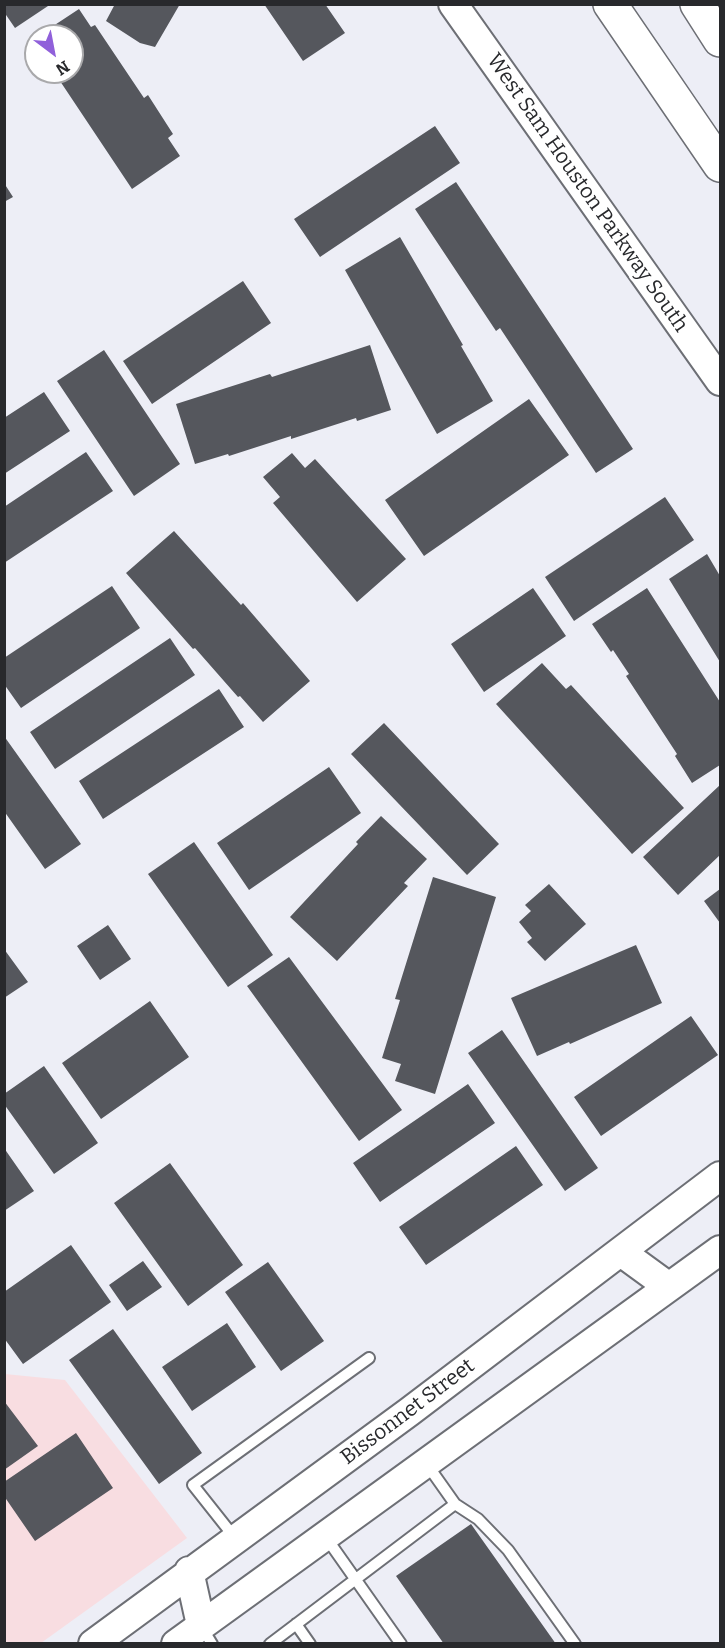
<!DOCTYPE html>
<html>
<head>
<meta charset="utf-8">
<style>
  body { margin:0 }
  #map { position:relative; width:725px; height:1648px; overflow:hidden; background:#edeef6; font-family:Bitter,serif }
  canvas { display:block }
  .frame { position:absolute; inset:0; border:6px solid #28292c; pointer-events:none }
  .north { position:absolute; left:24px; top:24px; width:60px; height:60px; box-sizing:border-box; background:#fff; border:2px solid #a9a9ab; border-radius:50%; rotate:148deg; font-size:16px; font-weight:700; line-height:24px; text-align:center; color:#28292c }
  .north::after { content:''; display:block; margin:auto; width:21px; height:27px; background:#9060da; clip-path:polygon(50% 0,100% 100%,50% 72%,0 100%) }
</style>
</head>
<body>
<div id="map">
<canvas width="725" height="1648"></canvas>
<div class="frame"></div>
<div class="north">N</div>
</div>
<script>
const ctx = document.querySelector('canvas').getContext('2d');
ctx.lineJoin = 'round';
function paint(path, color) {
  ctx.fillStyle = color;
  ctx.fill(path, 'evenodd');
}
function shape(rows) {
  const path = new Path2D();
  for (const r of rows) {
    path.moveTo(r[0], r[1]);
    for (let i = 2; i < r.length; i += 2) path.lineTo(r[i], r[i + 1]);
  }
  return path;
}
function stroke(path, color, width, dash) {
  ctx.strokeStyle = color;
  ctx.lineWidth = width;
  ctx.lineCap = dash ? 'butt' : 'round';
  ctx.setLineDash(dash || []);
  ctx.stroke(path);
}
function write(font, color, halo, rows, align = 'center') {
  ctx.font = font + ' Bitter,serif';
  ctx.lineWidth = 6;
  ctx.setLineDash([]);
  ctx.textBaseline = 'middle';
  ctx.strokeStyle = halo;
  ctx.fillStyle = color;
  for (const [text, x, y, turn = 0] of rows) {
    ctx.save();
    ctx.translate(x, y);
    ctx.rotate((+turn || 0) * Math.PI / 180);
    ctx.textAlign = isNaN(turn) ? turn : align;
    if (halo) ctx.strokeText(text, 0, 0);
    ctx.fillText(text, 0, 0);
    ctx.restore();
  }
}
paint(shape([
  [5,1374,65,1380,187,1538,41,1643,5,1644]
]), '#f8dde1');
paint(shape([
  [4,4,51,4,15,28,4,12],
  [115,4,180,4,155,47,140,43,106,21],
  [264,4,325,4,345,33,303,61],
  [79,9,91,27,95,25,144,98,148,95,173,134,168,138,180,156,132,189,54,72,72,72,72,36,38,36],
  [435,126,460,163,320,257,294,219],
  [456,182,633,449,596,473,500,328,496,331,415,209],
  [4,183,13,197,4,202],
  [400,237,463,345,461,346,493,401,437,434,345,270],
  [243,281,271,323,152,404,123,361],
  [370,345,391,410,357,421,356,418,291,439,291,436,229,456,228,454,195,464,176,404,270,374,272,377],
  [104,350,180,464,134,496,57,381],
  [44,392,70,431,4,474,4,418],
  [529,399,569,455,424,556,385,500],
  [86,452,113,491,4,563,4,507],
  [292,453,305,468,315,459,406,559,357,602,273,503,280,497,263,477],
  [665,497,694,540,574,621,545,577],
  [174,531,241,605,243,603,310,681,263,722,240,696,238,697,195,648,193,649,126,573],
  [707,554,720,576,720,662,669,579],
  [112,586,140,628,21,708,4,684,4,658],
  [533,588,566,636,484,692,451,644],
  [647,588,720,702,720,765,692,783,675,756,677,754,626,676,629,674,613,650,611,652,592,624],
  [170,638,195,675,55,769,30,732],
  [542,663,566,689,571,685,684,808,632,854,496,704],
  [219,689,244,727,103,819,79,781],
  [384,723,499,844,467,875,351,754],
  [4,736,81,844,45,869,4,811],
  [329,767,361,813,249,890,217,843],
  [720,785,720,855,678,895,643,857],
  [381,816,427,859,404,883,408,886,337,961,290,917,358,844,356,842],
  [194,842,273,955,228,987,148,874],
  [433,877,496,897,435,1094,395,1081,401,1064,382,1058,400,1000,395,999],
  [549,884,586,924,545,961,527,942,532,938,519,922,531,911,525,905],
  [720,889,720,923,704,901],
  [108,925,131,959,100,980,77,946],
  [636,945,662,1003,570,1044,569,1042,537,1056,511,998],
  [4,949,28,982,4,998],
  [289,957,402,1110,359,1141,247,986],
  [150,1001,189,1057,101,1119,62,1063],
  [691,1016,718,1055,601,1136,574,1097],
  [502,1030,598,1168,565,1191,468,1053],
  [44,1066,98,1143,54,1174,4,1104,4,1094],
  [468,1084,495,1123,380,1202,353,1163],
  [516,1146,543,1185,426,1265,399,1227],
  [4,1148,34,1191,4,1211],
  [170,1163,243,1265,188,1306,114,1203],
  [71,1245,111,1302,23,1364,4,1338,4,1292],
  [143,1261,162,1287,127,1311,109,1285],
  [268,1262,324,1341,281,1371,225,1292],
  [227,1323,256,1367,192,1411,162,1367],
  [113,1329,202,1453,159,1484,69,1360],
  [4,1401,38,1446,4,1470],
  [76,1433,113,1488,35,1541,4,1496,4,1482],
  [471,1524,556,1644,444,1644,396,1576]
]), '#55575d');
const service = shape([
  [455,1504,478,1519,508,1550,575,1644],
  [325,1536,401,1644],
  [235,1538,193,1485,369,1358],
  [296,1624,310,1644],
  [201,1626,212,1644],
  [270,1644,455,1504,426,1463]
]);
const secondary = shape([
  [453,4,720,381],
  [621,1252,669,1287],
  [189,1571,201,1625],
  [93,1644,409,1412,720,1176],
  [176,1644,720,1250]
]);
const motorway = shape([
  [610,4,720,165],
  [697,4,720,40]
]);
stroke(service, '#6d6f75', 14);
stroke(secondary, '#6d6f75', 32);
stroke(motorway, '#6d6f75', 36);
stroke(service, '#fff', 10);
stroke(secondary, '#fff', 28);
stroke(motorway, '#fff', 33);
write('21px', '#28292c', '#fff', [
  ["West Sam Houston Parkway South",587,193,55],
  ["Bissonnet Street",408,1412,-37]
]);
</script>
</body>
</html>
